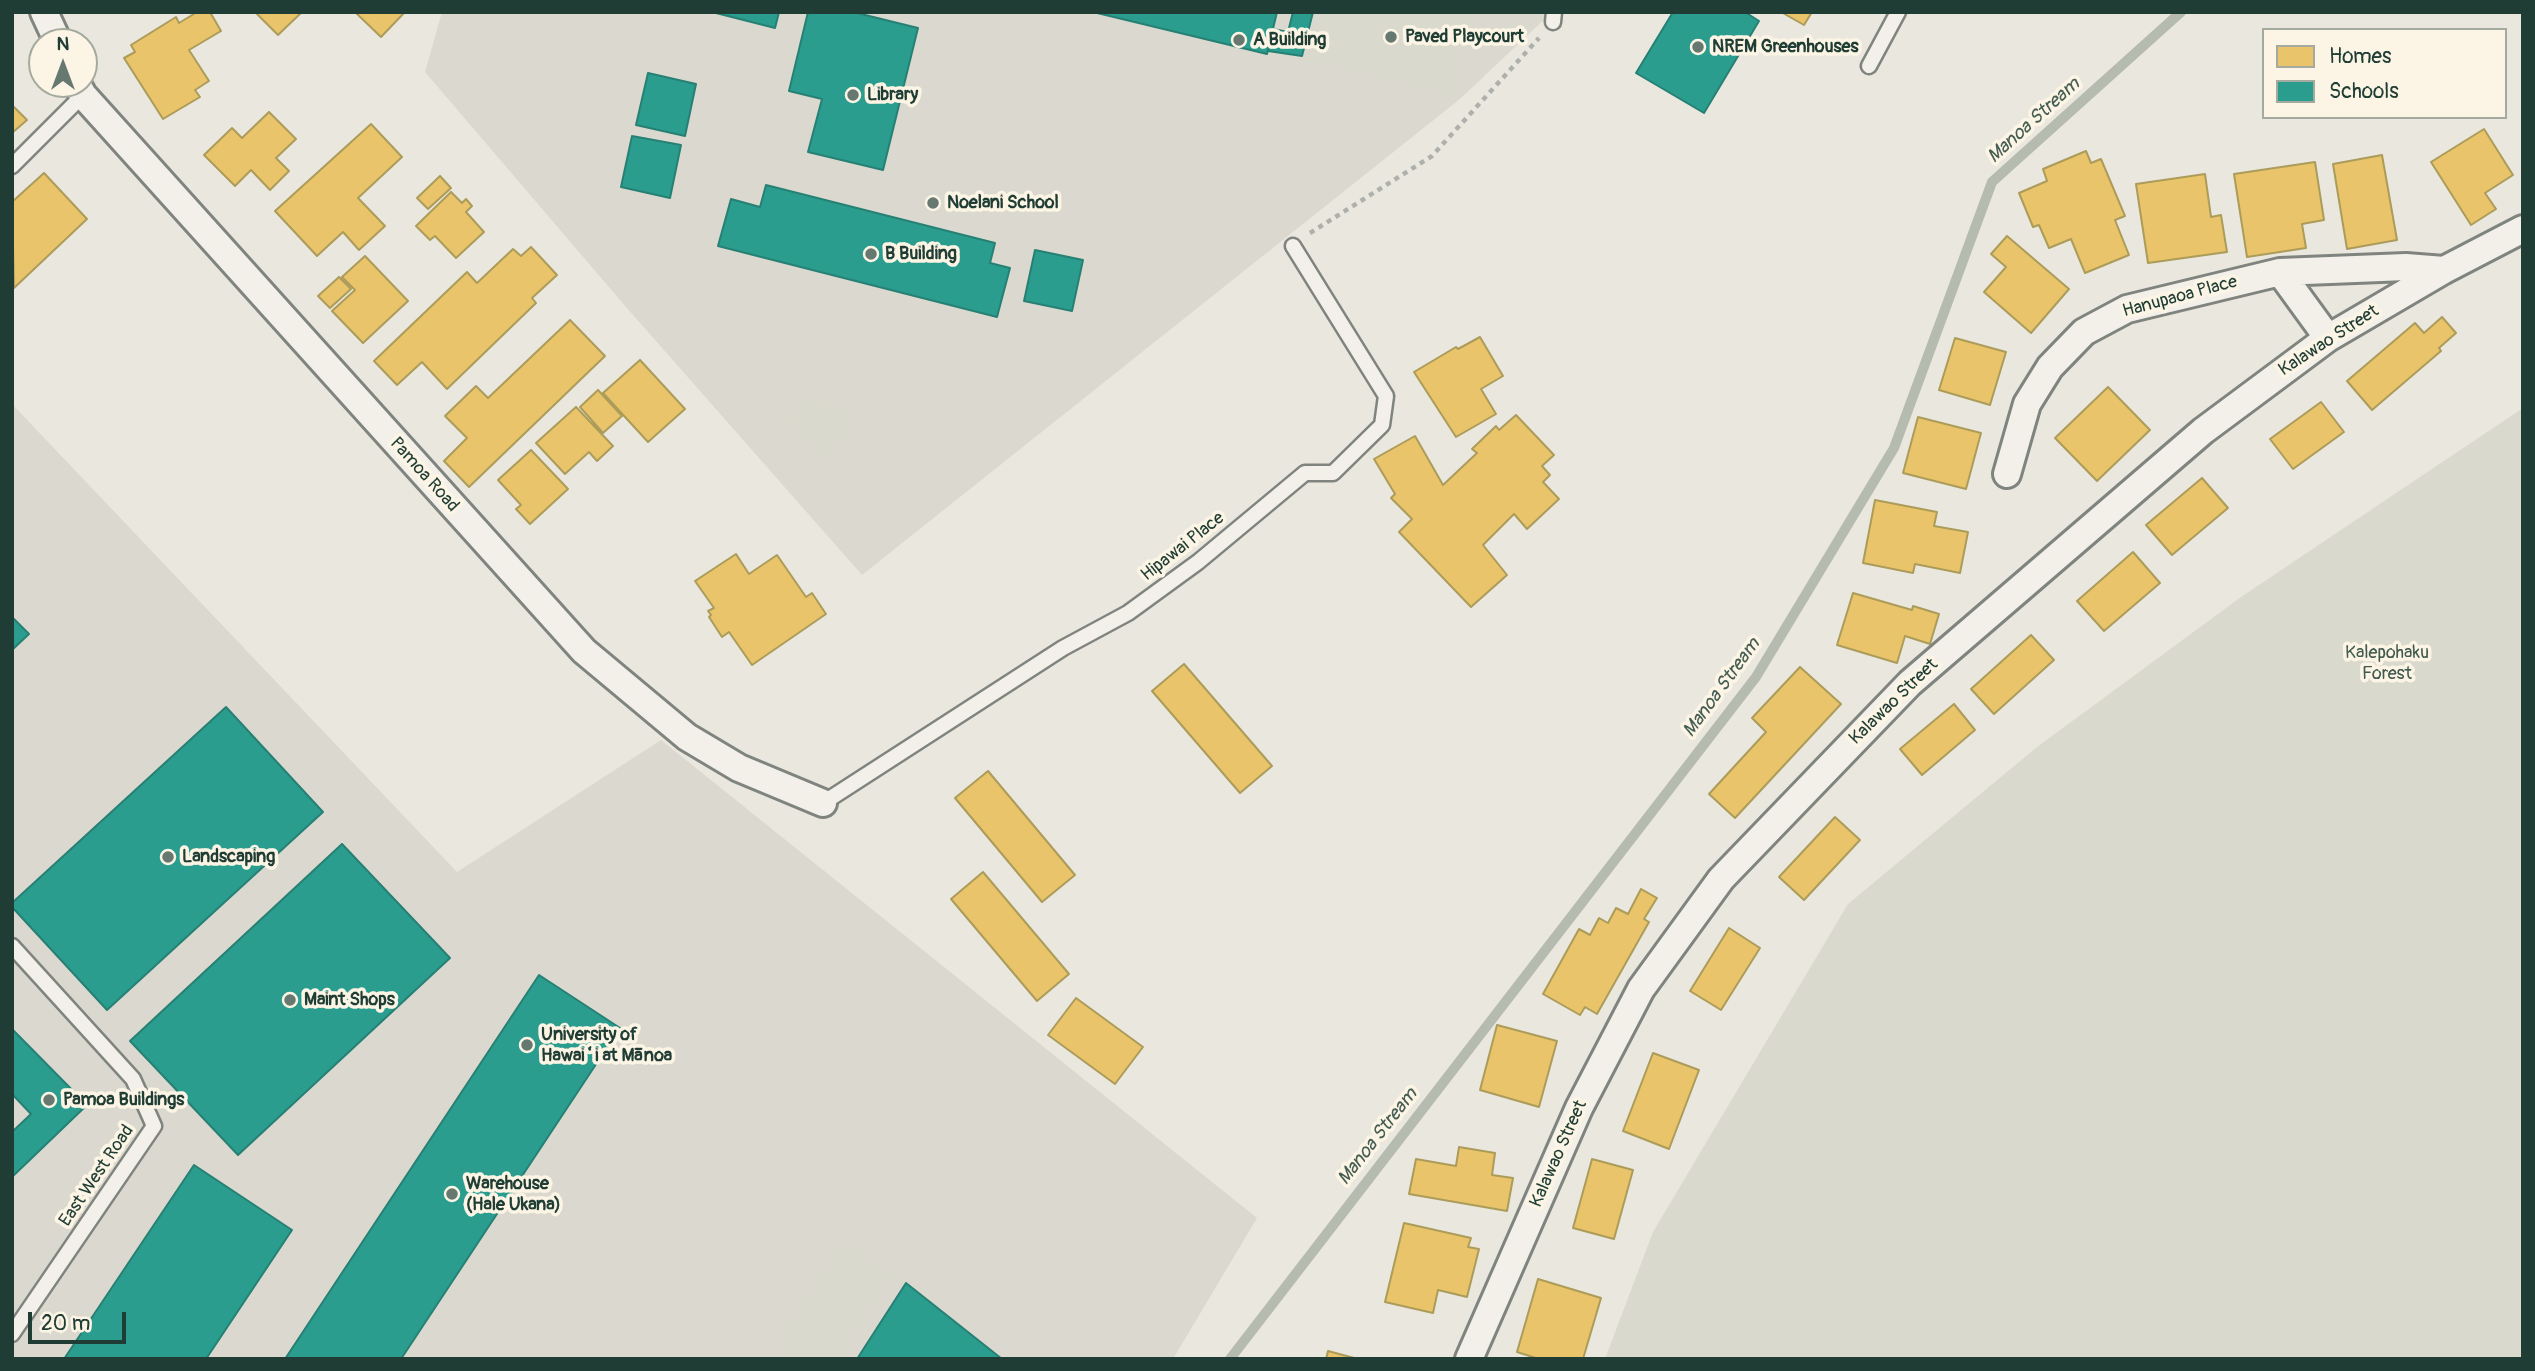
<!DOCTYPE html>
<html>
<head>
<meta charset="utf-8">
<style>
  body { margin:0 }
  #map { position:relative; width:2535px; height:1371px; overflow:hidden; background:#eae7df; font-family:Pangolin,sans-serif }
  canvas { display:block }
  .frame { position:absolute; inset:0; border:14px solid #1f3d34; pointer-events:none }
  .legend { position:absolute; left:2262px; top:28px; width:245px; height:91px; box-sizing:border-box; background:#fcf5e5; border:2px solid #a4ab9e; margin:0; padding:9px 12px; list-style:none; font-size:21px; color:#1f3d34 }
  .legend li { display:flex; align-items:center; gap:14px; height:35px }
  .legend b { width:35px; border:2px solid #a4ab9e }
  .north { position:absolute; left:28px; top:28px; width:70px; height:70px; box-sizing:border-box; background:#fcf5e5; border:2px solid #a4ab9e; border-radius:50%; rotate:0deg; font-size:19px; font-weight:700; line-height:28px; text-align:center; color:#1f3d34 }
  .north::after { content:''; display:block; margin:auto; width:24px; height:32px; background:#667870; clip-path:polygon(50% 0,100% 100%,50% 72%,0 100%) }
  .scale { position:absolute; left:28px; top:1312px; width:98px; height:32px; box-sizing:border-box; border:4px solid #1f3d34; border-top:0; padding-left:9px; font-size:21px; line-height:24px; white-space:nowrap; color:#1f3d34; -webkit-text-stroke:5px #fcf5e5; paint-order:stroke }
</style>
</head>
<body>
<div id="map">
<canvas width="2535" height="1371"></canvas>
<div class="frame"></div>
<ul class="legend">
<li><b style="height:19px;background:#e9c46a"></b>Homes</li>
<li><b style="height:19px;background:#2a9d8f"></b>Schools</li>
</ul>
<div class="north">N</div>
<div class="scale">20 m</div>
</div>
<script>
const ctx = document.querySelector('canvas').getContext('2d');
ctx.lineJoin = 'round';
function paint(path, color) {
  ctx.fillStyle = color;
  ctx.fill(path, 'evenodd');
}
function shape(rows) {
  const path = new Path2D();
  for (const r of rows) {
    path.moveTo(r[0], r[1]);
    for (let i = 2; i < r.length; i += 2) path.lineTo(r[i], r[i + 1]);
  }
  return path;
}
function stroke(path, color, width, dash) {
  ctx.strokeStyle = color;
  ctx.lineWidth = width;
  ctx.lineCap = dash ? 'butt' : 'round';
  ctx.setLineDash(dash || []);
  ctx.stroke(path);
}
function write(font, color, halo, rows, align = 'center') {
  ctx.font = font + ' Pangolin,sans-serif';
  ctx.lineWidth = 7;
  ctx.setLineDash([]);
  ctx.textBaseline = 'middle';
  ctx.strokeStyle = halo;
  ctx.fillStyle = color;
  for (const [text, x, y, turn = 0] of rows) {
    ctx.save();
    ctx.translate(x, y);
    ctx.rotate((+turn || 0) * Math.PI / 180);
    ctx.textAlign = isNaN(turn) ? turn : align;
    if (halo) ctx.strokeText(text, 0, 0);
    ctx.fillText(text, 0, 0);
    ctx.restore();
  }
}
paint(shape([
  [442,12,1552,12,1460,99,862,575,626,307,425,72],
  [12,404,457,872,661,740,1257,1218,1173,1359,12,1359]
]), '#dbd9cf');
paint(shape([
  [1317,12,1476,12,1455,98,1305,61],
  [805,398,848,408,851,421,837,456,821,457,815,454,809,438,795,431,791,425,789,418,794,405],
  [2523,408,2523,1359,1605,1359,1653,1232,1848,904,2037,747,2241,597],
  [843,1240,894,1273,839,1359,788,1359,772,1349]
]), '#dad9cd');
const homes = shape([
  [197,12,210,12,221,31,189,50,209,81,195,90,200,97,163,119,124,58,135,52,131,45,176,17,179,23,197,12],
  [255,12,302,12,278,35,255,12],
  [355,12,405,12,381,37,355,12],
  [1781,12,1812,12,1804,25,1781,12],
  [12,105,27,120,12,133,12,105],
  [269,112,296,139,276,158,289,171,270,190,251,170,235,186,204,155,232,128,242,138,269,112],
  [371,124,402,157,358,198,385,226,359,250,343,232,317,256,275,211,371,124],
  [2484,129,2513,175,2485,193,2496,209,2471,225,2431,162,2484,129],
  [2086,151,2091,163,2101,159,2125,216,2115,220,2129,255,2085,273,2071,239,2049,248,2039,225,2033,227,2019,193,2047,181,2043,169,2086,151],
  [2382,155,2397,240,2347,249,2333,164,2382,155],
  [2315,162,2324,220,2302,224,2306,248,2247,257,2234,174,2315,162],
  [44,173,87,219,14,288,12,202,44,173],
  [2205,174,2211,217,2221,215,2227,252,2148,263,2136,184,2205,174],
  [440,176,451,188,428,209,417,198,440,176],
  [451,192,462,203,466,199,472,206,466,212,484,232,456,258,435,236,430,240,416,226,451,192],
  [2007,236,2069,289,2031,333,1984,292,2006,267,1991,254,2007,236],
  [531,247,557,275,532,298,536,303,447,389,422,362,397,385,374,361,467,272,477,283,513,249,521,256,531,247],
  [365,256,408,301,363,343,332,311,355,290,342,277,365,256],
  [339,277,351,289,330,308,318,296,339,277],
  [2442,317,2456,333,2439,348,2441,351,2372,410,2347,381,2415,323,2424,333,2442,317],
  [570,320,605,356,469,487,444,461,467,438,445,416,476,386,488,398,570,320],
  [1480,337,1503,376,1481,389,1496,414,1456,437,1414,372,1456,347,1458,349,1480,337],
  [1955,338,2006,352,1990,405,1939,390,1955,338],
  [640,360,685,409,648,442,603,393,640,360],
  [2108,387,2150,430,2097,481,2055,438,2108,387],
  [598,390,622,416,603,433,580,407,598,390],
  [2321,402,2344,432,2293,469,2270,439,2321,402],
  [576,407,613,446,597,461,589,452,565,474,536,443,576,407],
  [1516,415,1554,455,1542,466,1550,475,1543,482,1559,499,1527,529,1514,514,1483,545,1507,575,1471,607,1399,532,1412,519,1391,498,1395,494,1374,459,1415,436,1443,485,1477,453,1472,449,1496,426,1499,430,1516,415],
  [1918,417,1981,433,1966,489,1903,473,1918,417],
  [531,450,568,489,530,524,516,509,521,505,498,480,531,450],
  [2202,478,2228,508,2172,555,2146,525,2202,478],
  [1875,500,1937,512,1934,526,1968,532,1960,573,1915,564,1913,573,1863,563,1875,500],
  [2133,552,2160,583,2104,631,2077,601,2133,552],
  [736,554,749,574,777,555,806,597,812,593,826,614,752,665,729,632,722,637,709,617,711,615,708,611,714,608,695,581,736,554],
  [1853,593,1912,610,1913,606,1939,614,1930,644,1905,636,1897,663,1837,645,1853,593],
  [2031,635,2054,660,1994,714,1971,689,2031,635],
  [1184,664,1272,766,1240,793,1152,691,1184,664],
  [1800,667,1841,704,1735,818,1709,794,1766,732,1752,718,1800,667],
  [1954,704,1975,730,1922,775,1900,749,1954,704],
  [988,771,1075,875,1042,902,955,798,988,771],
  [1835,817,1860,840,1804,900,1779,877,1835,817],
  [983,872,1069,974,1037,1001,951,899,983,872],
  [1641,889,1657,898,1644,919,1649,922,1597,1014,1585,1007,1580,1015,1543,994,1579,929,1590,935,1599,918,1608,923,1616,908,1628,914,1641,889],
  [1729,928,1760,948,1721,1010,1690,991,1729,928],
  [1076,998,1143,1047,1115,1084,1048,1035,1076,998],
  [1497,1025,1557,1041,1539,1107,1480,1090,1497,1025],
  [1653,1053,1699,1070,1669,1149,1623,1131,1653,1053],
  [1459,1147,1495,1153,1492,1175,1513,1178,1507,1211,1409,1194,1416,1159,1456,1166,1459,1147],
  [1592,1159,1633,1170,1614,1239,1573,1228,1592,1159],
  [1404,1223,1471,1238,1468,1247,1479,1249,1467,1297,1438,1290,1433,1313,1385,1302,1404,1223],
  [1538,1279,1601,1298,1583,1359,1539,1359,1517,1352,1538,1279],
  [1328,1351,1358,1359,1326,1359,1328,1351]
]);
paint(homes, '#e9c46a');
stroke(homes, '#ac9c5a', 2);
const schools = shape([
  [712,12,779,12,775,28,712,12],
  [808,12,853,12,918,28,883,170,808,152,822,99,789,91,808,12],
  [1093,12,1277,12,1267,54,1093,12],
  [1293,12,1313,12,1302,56,1268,51,1273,29,1288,32,1293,12],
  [1673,12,1745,12,1759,21,1704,113,1636,73,1673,12],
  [648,73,696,84,685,136,636,125,648,73],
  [632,136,681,145,670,198,621,187,632,136],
  [766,185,995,243,990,263,1010,268,997,317,718,246,731,199,760,207,766,185],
  [1035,250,1083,260,1072,311,1024,301,1035,250],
  [12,617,29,634,12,650,12,617],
  [226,707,323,812,107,1010,12,907,12,903,226,707],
  [342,844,450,958,238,1155,130,1041,342,844],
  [539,975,620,1028,401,1359,285,1359,539,975],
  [12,1029,87,1105,12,1177,12,1132,31,1114,12,1094,12,1029],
  [194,1165,292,1230,206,1359,64,1359,194,1165],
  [906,1283,1002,1359,857,1359,906,1283]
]);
paint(schools, '#2a9d8f');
stroke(schools, '#278074', 2);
stroke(shape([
  [1230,1359,1756,677,1894,448,1992,182,2181,12]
]), '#b6bbaf', 10);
const lane = shape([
  [1553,22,1554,12],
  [1869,66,1898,12],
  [12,166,83,95],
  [823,803,1063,648,1128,613,1198,562,1305,473,1333,473,1382,425,1386,396,1293,246],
  [12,946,133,1079,154,1126,12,1334]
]);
const street = shape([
  [44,12,58,42],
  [77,84,83,95,584,651,687,737,739,768,823,803],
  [2280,272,2328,338],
  [2007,474,2027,404,2050,367,2084,332,2127,309,2280,272,2406,267,2444,270],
  [1469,1359,1579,1108,1641,989,1721,879,1910,683,2203,431,2328,338,2444,270,2523,229]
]);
stroke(lane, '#80847f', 19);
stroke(street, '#80847f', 32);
stroke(shape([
  [1310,233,1432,156,1539,38]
]), '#aeb1ab', 4.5, [5, 5]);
stroke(lane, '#f3f0ea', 14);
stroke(street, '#f3f0ea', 26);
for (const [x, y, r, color] of [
  [1391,37,7,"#667870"],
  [1239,40,7,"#667870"],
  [1698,47,7,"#667870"],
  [853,95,7,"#667870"],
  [933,203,7,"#667870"],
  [871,254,7,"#667870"],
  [168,857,7,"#667870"],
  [290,1000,7,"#667870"],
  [527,1045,7,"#667870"],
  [49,1100,7,"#667870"],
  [452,1194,7,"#667870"]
]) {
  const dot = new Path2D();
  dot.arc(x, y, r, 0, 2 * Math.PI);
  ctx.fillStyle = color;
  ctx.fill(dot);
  stroke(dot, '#fcf5e5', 2.5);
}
write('bold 18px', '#1f3d34', '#fcf5e5', [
  ["Paved Playcourt",1405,37],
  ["A Building",1253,40],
  ["NREM Greenhouses",1712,47],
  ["Library",867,95],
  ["Noelani School",947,203],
  ["B Building",885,254],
  ["Landscaping",182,857],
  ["Maint Shops",304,1000],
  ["University of",541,1035],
  ["Hawaiʻi at Mānoa",541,1056],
  ["Pamoa Buildings",63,1100],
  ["Warehouse",466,1184],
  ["(Hale Ukana)",466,1205]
], 'left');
write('18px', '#1f3d34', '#fcf5e5', [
  ["Hanupaoa Place",2180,297,-15],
  ["Kalawao Street",2329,341,-33],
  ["Pamoa Road",424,475,48],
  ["Hipawai Place",1183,547,-38],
  ["Kalawao Street",1894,702,-44],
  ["Kalawao Street",1559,1154,-66],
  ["East West Road",97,1176,-56]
]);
write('18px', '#425a50', '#fcf5e5', [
  ["Kalepohaku",2387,653],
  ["Forest",2387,674]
]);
write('italic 19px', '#455d53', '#fcf5e5', [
  ["Manoa Stream",2034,121,-42],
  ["Manoa Stream",1722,688,-54],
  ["Manoa Stream",1378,1137,-52]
]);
</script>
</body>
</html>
